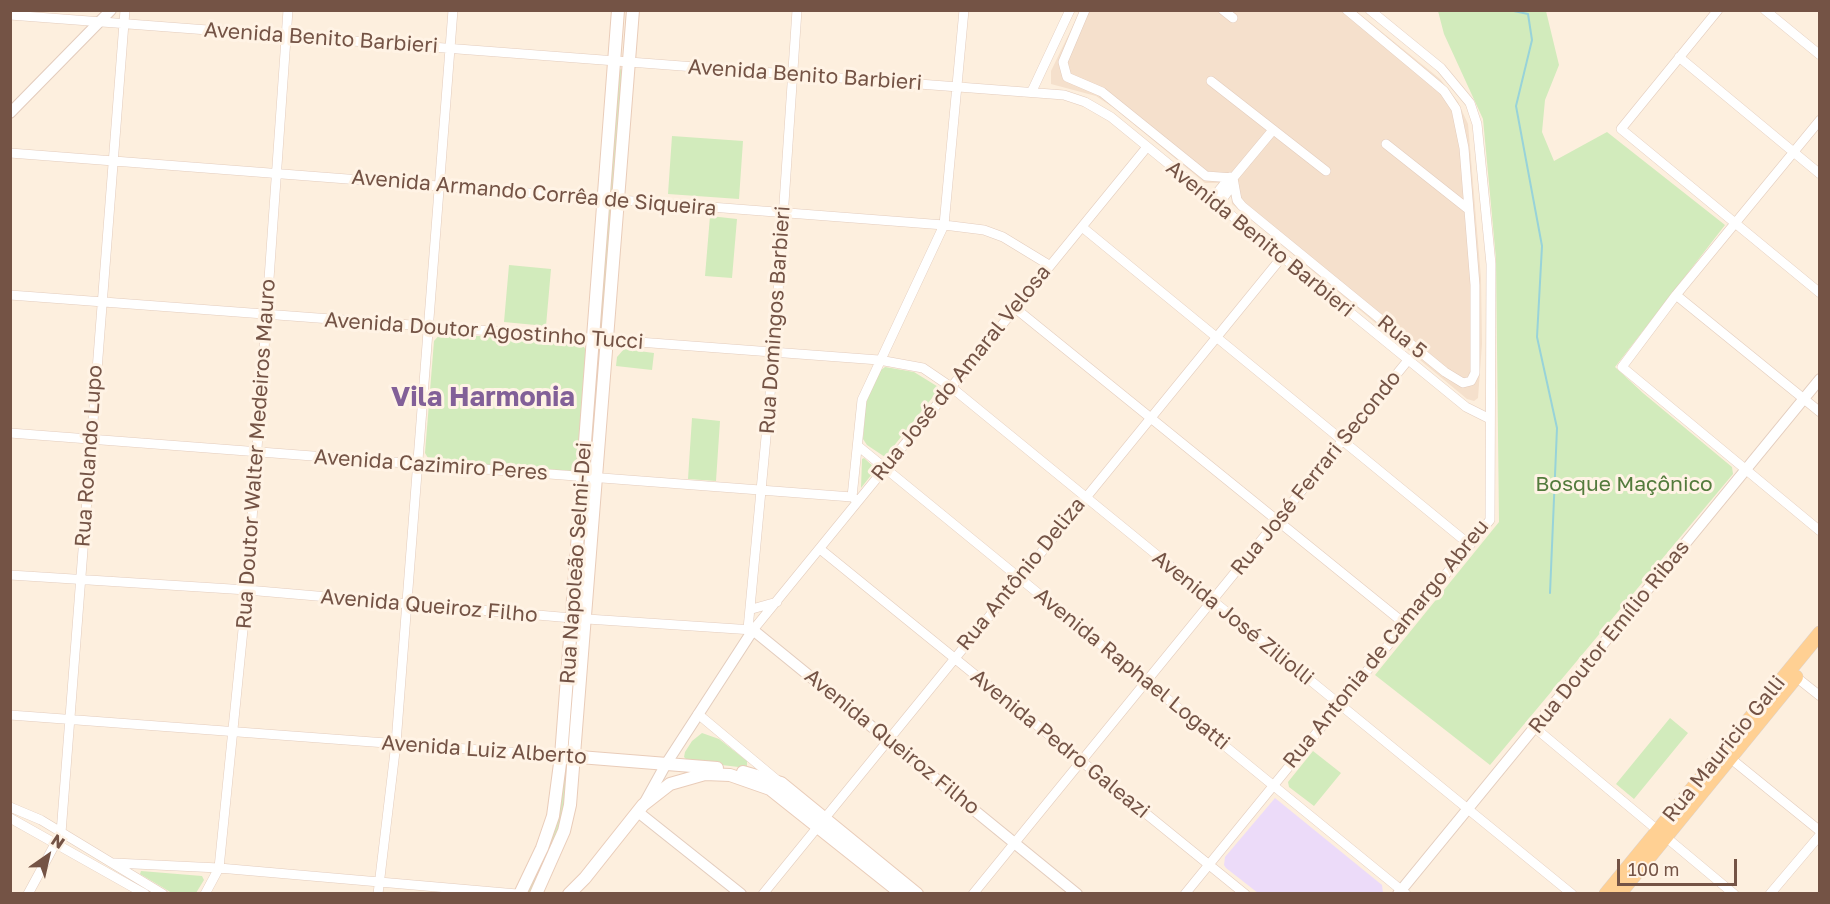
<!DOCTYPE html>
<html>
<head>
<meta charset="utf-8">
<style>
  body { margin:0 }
  #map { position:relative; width:1830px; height:904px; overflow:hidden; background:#fdefde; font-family:"Golos Text",sans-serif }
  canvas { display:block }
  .frame { position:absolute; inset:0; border:12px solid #745345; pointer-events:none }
  .north { position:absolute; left:18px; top:826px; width:60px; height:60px; -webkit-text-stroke:4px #fff3e5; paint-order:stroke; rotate:34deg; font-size:16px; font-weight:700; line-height:24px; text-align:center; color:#745345 }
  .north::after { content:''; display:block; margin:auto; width:21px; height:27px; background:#745345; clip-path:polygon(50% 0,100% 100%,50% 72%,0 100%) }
  .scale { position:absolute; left:1617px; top:859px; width:120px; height:27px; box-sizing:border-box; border:3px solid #745345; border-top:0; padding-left:8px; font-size:18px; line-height:21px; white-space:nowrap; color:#745345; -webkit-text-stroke:4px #fff3e5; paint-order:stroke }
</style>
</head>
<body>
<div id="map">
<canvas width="1830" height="904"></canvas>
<div class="frame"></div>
<div class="north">N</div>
<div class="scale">100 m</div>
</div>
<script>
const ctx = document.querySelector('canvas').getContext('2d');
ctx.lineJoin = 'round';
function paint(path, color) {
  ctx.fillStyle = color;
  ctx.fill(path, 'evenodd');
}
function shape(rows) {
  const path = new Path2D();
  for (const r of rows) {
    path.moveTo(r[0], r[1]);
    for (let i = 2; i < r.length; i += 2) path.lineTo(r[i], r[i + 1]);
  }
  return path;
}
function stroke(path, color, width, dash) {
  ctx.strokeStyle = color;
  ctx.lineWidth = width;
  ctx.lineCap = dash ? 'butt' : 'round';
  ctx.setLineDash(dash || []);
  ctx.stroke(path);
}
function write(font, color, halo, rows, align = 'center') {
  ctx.font = font + ' "Golos Text",sans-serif';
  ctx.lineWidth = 6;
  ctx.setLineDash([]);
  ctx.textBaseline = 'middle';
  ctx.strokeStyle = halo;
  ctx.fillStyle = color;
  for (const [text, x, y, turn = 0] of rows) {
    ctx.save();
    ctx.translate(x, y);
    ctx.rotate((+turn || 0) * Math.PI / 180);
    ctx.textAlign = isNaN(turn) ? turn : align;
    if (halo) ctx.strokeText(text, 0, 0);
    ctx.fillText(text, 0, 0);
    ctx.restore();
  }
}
paint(shape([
  [1080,11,1356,11,1440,79,1458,102,1468,124,1481,278,1482,344,1478,398,1474,401,1467,399,1232,204,1231,193,1218,183,1205,183,1114,108,1096,96,1051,84,1051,71]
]), '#f5e0cc');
paint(shape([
  [1275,798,1382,885,1383,893,1258,893,1226,868,1224,865,1225,857]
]), '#ecdbf9');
paint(shape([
  [1438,11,1546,11,1559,65,1545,100,1542,132,1554,161,1607,132,1725,225,1615,367,1643,393,1732,467,1733,474,1490,765,1375,675,1499,522,1496,259,1483,119,1444,34],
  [621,69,624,72,615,188,612,191,609,188,618,71],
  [672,136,743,141,739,199,668,194],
  [609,208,612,209,602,330,599,329],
  [710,216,737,219,732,278,705,276],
  [509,265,551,269,546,326,504,322],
  [441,333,580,344,584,347,587,352,578,465,575,469,570,471,433,461,428,458,425,453,434,341],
  [624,349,654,353,652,370,616,366,617,357],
  [885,367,914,372,940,388,885,457,867,445,863,439,866,401,881,370],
  [692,418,720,421,716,481,688,479],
  [864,458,876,469,861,488,862,459],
  [1670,718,1688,733,1634,799,1616,784],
  [702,733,719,739,747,761,747,768,688,761,684,757,685,752,692,741],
  [1313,751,1341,773,1314,806,1289,787,1288,782],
  [568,767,564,818,532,893,525,894,564,769],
  [141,871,202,876,204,880,196,893,172,893,140,874]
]), '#d2ebbc');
stroke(shape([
  [1509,10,1528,14,1532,40,1516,106,1542,246,1537,337,1557,428,1550,593]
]), '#98d3d9', 2);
const minor = shape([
  [1085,10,1063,62,1067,77,1102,92,1206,176,1233,178,1237,200,1242,206,1445,372,1463,383,1471,381,1475,373,1475,285,1464,148,1456,109,1444,91,1425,75,1347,10],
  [1223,10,1233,18],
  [1718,10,1621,129,1820,293],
  [1765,10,1820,55],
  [10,15,1064,95,1085,102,1111,117,1466,407,1490,419],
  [1679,57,1820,174],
  [1211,81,1326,171],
  [1032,91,1070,10],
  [1820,120,1676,295,1622,367,1820,531],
  [1386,144,1468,209],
  [10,153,944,225,984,230,1003,237,1049,265],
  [1233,178,1273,130],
  [1212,199,1230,177],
  [1219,204,1234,183],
  [1082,227,1470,545],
  [10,295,879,360,923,368,951,387,1572,894],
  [1676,295,1820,412],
  [1015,308,1405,624],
  [10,433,852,497],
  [858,446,1406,894],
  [855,499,852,497,862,400,944,225,964,10],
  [820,549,1245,894],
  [10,575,247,590,572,618,753,630,1147,147],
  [752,609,777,602],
  [748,629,774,352,797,10],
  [1796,677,1820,696],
  [698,714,777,780],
  [10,715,561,756],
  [1534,727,1734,894],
  [1730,758,1820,831],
  [10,807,41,820,163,894],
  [10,818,145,894],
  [114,863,219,868,517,894],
  [28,894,61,833,125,10],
  [205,894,219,868,247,590,288,10],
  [378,894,396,743,453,10],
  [763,894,1282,257],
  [973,894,1409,359],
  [1185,894,1490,520,1491,264,1477,124,1470,103,1441,68,1370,10],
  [1770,894,1820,835]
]);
const tertiary = shape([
  [10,113,111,10],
  [645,802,666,764,753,630,1077,894],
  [638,812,741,894],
  [1398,894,1820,379]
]);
const secondary = shape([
  [567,756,717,768],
  [743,772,781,783,917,894],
  [520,894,542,848,553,816,561,756,618,10],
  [536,894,564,831,570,805,633,10],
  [569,894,585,878,643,805,670,784,705,774,730,775,770,789,902,894]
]);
const primary = shape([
  [1606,894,1820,633],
  [1619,894,1796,677]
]);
stroke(minor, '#e3ccbd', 10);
stroke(tertiary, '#e3ccbd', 12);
stroke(secondary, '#e9ccb9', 14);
stroke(primary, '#dbd2cf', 15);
stroke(minor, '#fff', 9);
stroke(tertiary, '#fff', 10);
stroke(secondary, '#fff', 12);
stroke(primary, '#ffd093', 14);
write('21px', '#745345', '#fff3e5', [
  ["Avenida Benito Barbieri",321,38,4],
  ["Avenida Benito Barbieri",805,75,4],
  ["Avenida Armando Corrêa de Siqueira",534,193,5],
  ["Avenida Benito Barbieri",1260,239,39],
  ["Rua Domingos Barbieri",775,320,-86],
  ["Avenida Doutor Agostinho Tucci",484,331,4],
  ["Rua 5",1402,337,39],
  ["Rua José do Amaral Velosa",961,373,-51],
  ["Rua Doutor Walter Medeiros Mauro",256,454,-86],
  ["Rua Rolando Lupo",89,456,-86],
  ["Avenida Cazimiro Peres",431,465,4],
  ["Rua José Ferrari Secondo",1316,473,-51],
  ["Rua Napoleão Selmi-Dei",576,563,-86],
  ["Rua Antônio Deliza",1021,574,-51],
  ["Avenida Queiroz Filho",429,606,5],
  ["Avenida José Ziliolli",1233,618,39],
  ["Rua Doutor Emílio Ribas",1609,637,-51],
  ["Rua Antonia de Camargo Abreu",1386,644,-51],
  ["Avenida Raphael Logatti",1132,669,39],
  ["Avenida Queiroz Filho",892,742,39],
  ["Avenida Pedro Galeazi",1060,744,39],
  ["Rua Mauricio Galli",1724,749,-51],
  ["Avenida Luiz Alberto",484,750,4]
]);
write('21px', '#537b3c', '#fff3e5', [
  ["Bosque Maçônico",1624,484]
]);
write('bold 27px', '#826098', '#fff3e5', [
  ["Vila Harmonia",483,397]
]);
</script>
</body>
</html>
